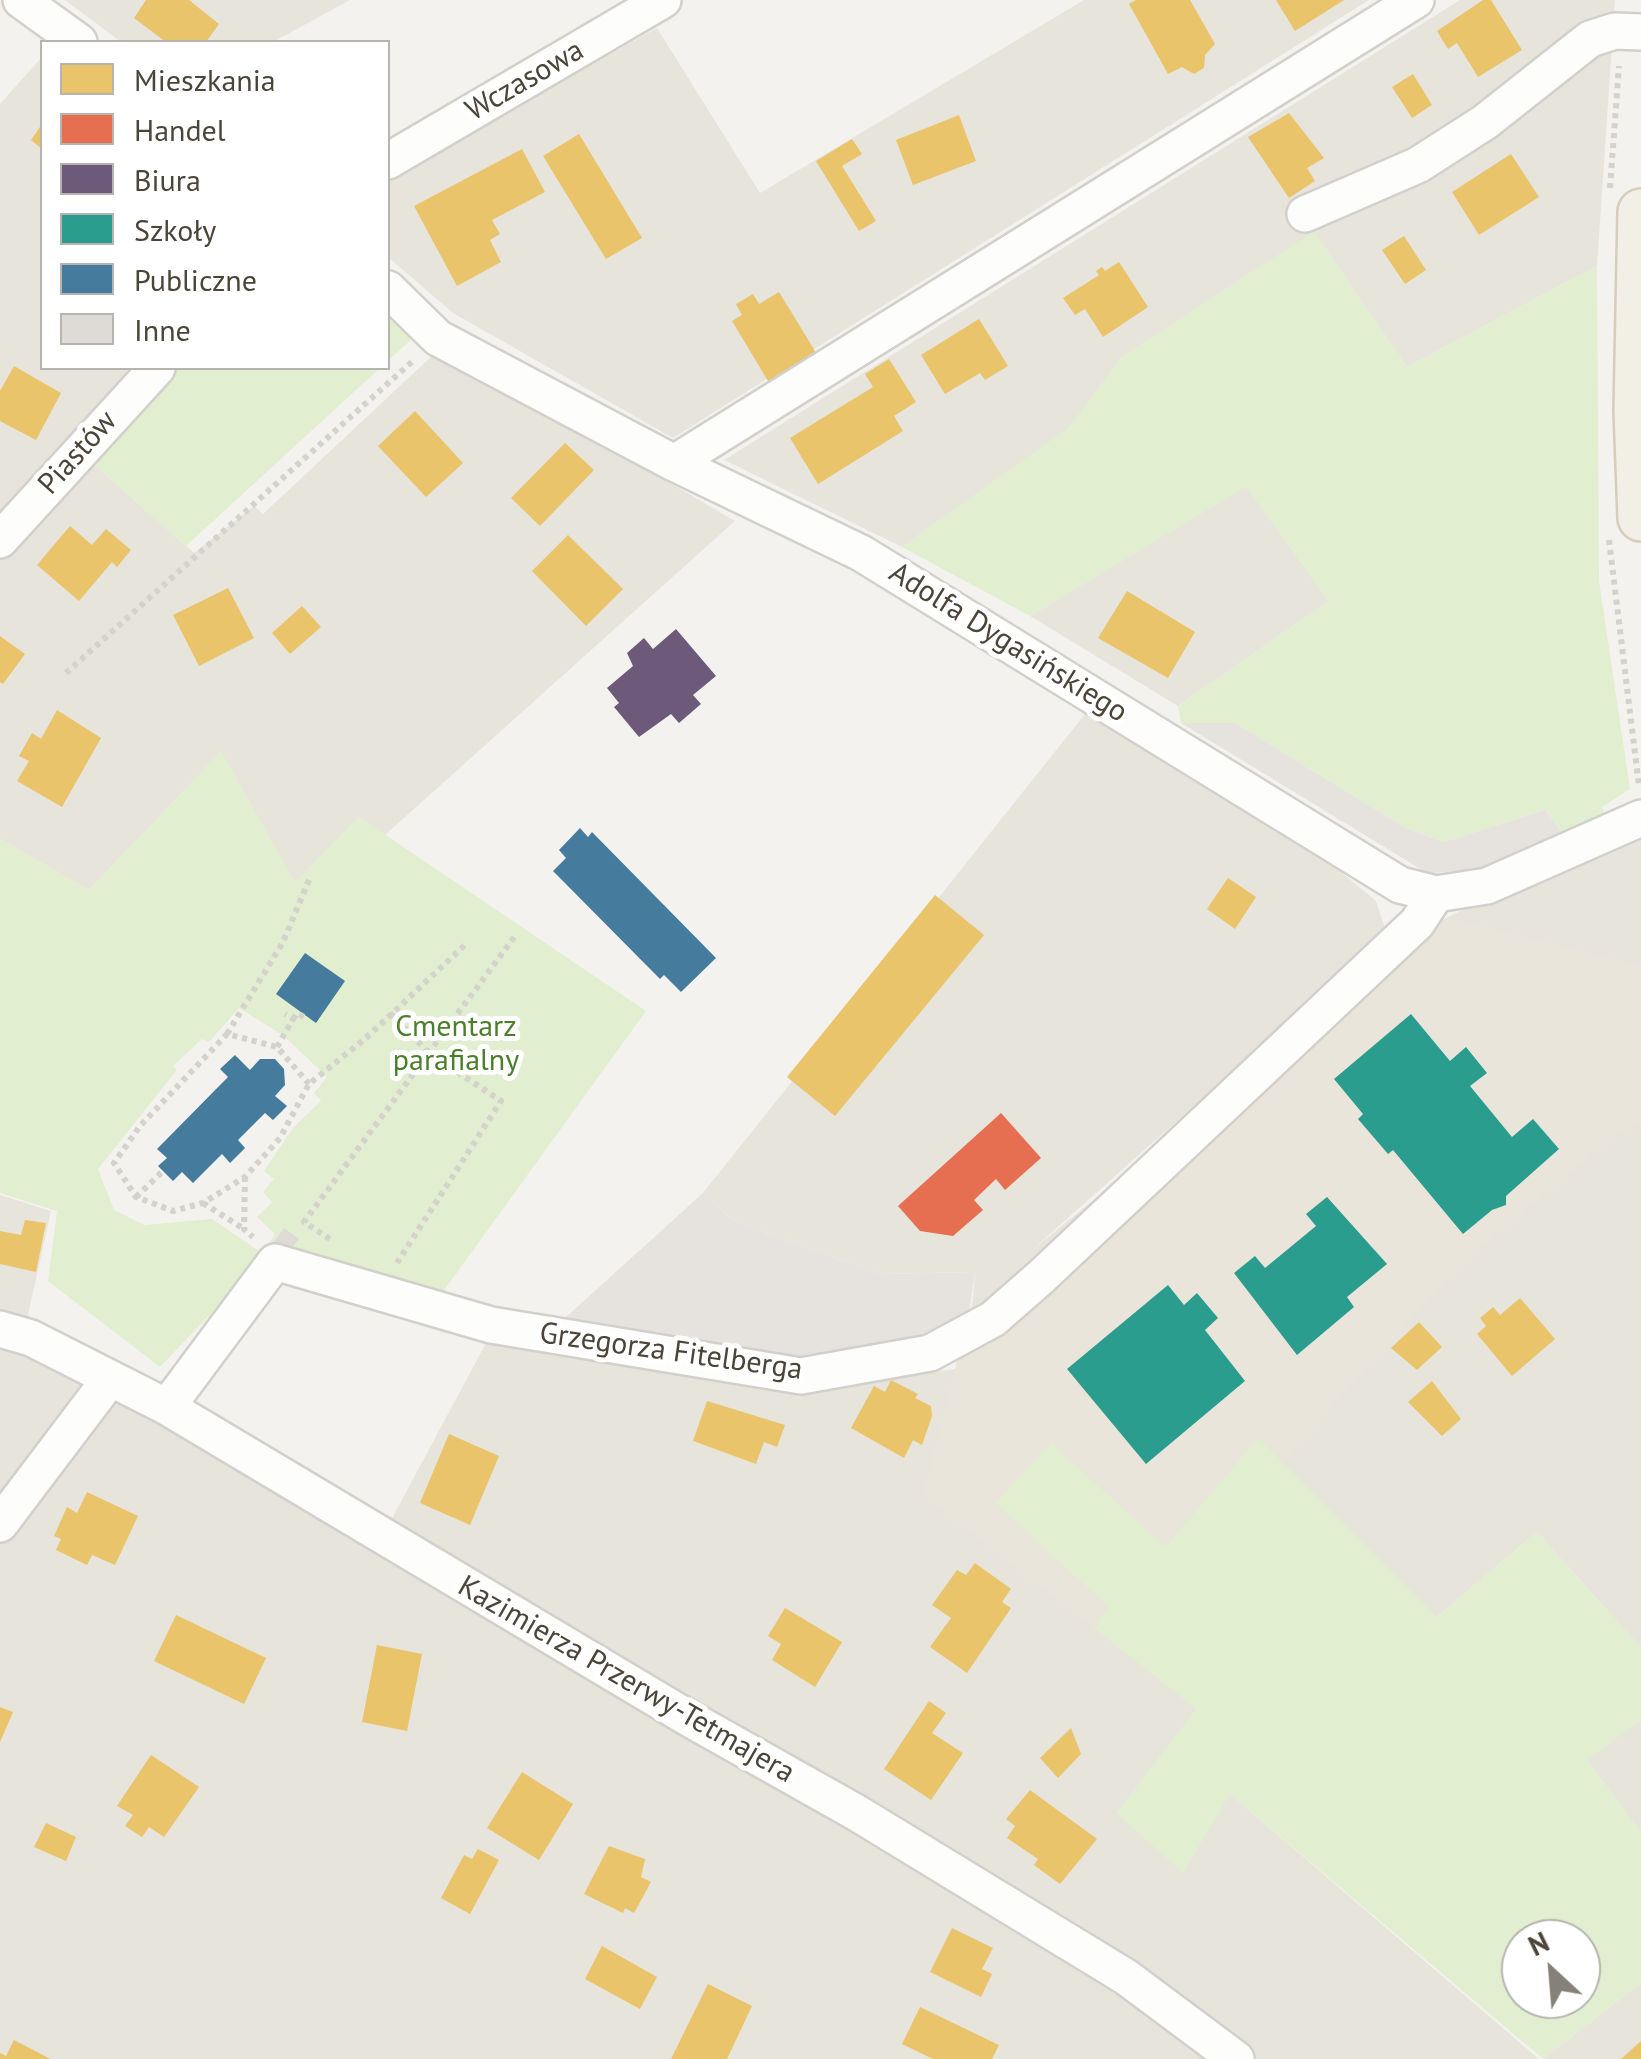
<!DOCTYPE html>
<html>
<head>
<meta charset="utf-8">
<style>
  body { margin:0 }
  #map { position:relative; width:1641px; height:2059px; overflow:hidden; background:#f4f2ee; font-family:"PT Sans",sans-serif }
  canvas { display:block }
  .legend { position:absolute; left:40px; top:40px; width:350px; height:330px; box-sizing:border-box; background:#fff; border:2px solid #b7b4b0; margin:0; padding:12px 18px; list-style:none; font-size:30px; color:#4b4439 }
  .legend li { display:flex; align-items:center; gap:20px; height:50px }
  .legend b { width:50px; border:2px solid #b7b4b0 }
  .north { position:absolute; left:1501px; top:1919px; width:100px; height:100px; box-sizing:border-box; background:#fff; border:2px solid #b7b4b0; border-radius:50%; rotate:334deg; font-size:28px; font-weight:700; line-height:40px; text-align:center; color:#4b4439 }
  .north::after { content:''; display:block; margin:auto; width:35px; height:45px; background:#868178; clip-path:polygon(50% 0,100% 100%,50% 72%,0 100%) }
</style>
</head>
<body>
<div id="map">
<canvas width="1641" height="2059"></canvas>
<ul class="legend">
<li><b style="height:28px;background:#e9c46a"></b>Mieszkania</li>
<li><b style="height:28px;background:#e76f51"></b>Handel</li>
<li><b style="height:28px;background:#6d597a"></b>Biura</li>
<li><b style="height:28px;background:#2a9d8f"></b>Szkoły</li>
<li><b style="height:28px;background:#457b9d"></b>Publiczne</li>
<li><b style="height:28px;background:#dedbd6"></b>Inne</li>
</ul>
<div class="north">N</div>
</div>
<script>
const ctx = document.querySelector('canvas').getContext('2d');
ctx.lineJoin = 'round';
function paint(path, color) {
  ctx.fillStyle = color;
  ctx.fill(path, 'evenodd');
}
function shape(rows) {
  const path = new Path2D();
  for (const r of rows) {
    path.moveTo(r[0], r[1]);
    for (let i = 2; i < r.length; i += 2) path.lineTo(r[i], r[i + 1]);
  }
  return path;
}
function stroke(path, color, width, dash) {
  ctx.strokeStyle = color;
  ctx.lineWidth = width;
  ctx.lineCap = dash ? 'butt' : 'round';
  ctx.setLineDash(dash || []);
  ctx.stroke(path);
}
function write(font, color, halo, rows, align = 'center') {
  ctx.font = font + ' "PT Sans",sans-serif';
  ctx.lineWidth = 10;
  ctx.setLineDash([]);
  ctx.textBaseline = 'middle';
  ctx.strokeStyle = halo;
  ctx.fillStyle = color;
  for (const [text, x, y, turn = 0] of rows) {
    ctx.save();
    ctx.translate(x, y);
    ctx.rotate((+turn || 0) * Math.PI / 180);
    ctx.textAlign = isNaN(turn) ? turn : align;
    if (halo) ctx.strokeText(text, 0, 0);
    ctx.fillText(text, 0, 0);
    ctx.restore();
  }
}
paint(shape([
  [65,0,350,0,273,42,121,42],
  [1084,0,1369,0,673,438,453,313,388,257,388,179,657,28,760,193],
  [1460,0,1615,0,1597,266,1407,367,1314,232,1122,357,1069,428,902,547,724,460],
  [42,57,42,368,157,368,79,451,194,553,254,506,263,514,435,353,545,410,735,521,385,835,359,817,295,883,221,752,89,890,0,839,0,104],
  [1246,486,1329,601,1178,706,1030,616],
  [1085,714,1314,850,1376,901,1387,934,1032,1250,1429,927,1486,898,1641,836,1641,1648,1537,1532,1437,1617,1197,1709,1117,1813,1229,1793,1539,2059,0,2059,0,1195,51,1211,28,1315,383,1535,492,1332,647,1359,776,1392,955,1369,973,1300,975,1272,881,1274,733,1221,703,1193],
  [1641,1720,1641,1833,1586,1759],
  [1641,1983,1641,2059,1543,2059]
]), '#e7e4dc');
paint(shape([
  [1447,918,1641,965,1641,1121,1611,1139,1462,1263,1282,1462,1258,1439,1094,1628,923,1495,958,1359]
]), '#eae5da');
paint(shape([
  [1314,231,1407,367,1597,266,1599,581,1630,789,1602,807,1605,815,1563,834,1545,810,1444,842,1407,829,1235,723,1181,723,1178,706,1329,601,1246,487,1030,616,902,547,1068,428,1122,357],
  [388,314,415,336,388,361],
  [169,368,380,368,186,546,88,459],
  [221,751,295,882,359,817,646,1011,440,1296,271,1251,160,1367,48,1281,57,1211,0,1193,0,839,89,890],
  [239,1008,284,1036,327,1077,314,1093,321,1101,293,1128,264,1171,274,1179,263,1192,272,1202,257,1217,275,1234,262,1253,212,1219,144,1225,114,1210,98,1169,177,1070,173,1066,202,1039,209,1042],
  [1258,1438,1437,1617,1537,1532,1641,1648,1641,1720,1587,1760,1641,1833,1641,1983,1543,2059,1230,1794,1183,1873,1116,1813,1196,1709,1094,1628,1109,1607,995,1503,1051,1443,1165,1547],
  [1521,1939,1581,1939,1581,1999,1521,1999]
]), '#e1eecf');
paint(shape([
  [1181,723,1235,723,1407,829,1444,842,1545,810,1563,834,1475,870,1427,873],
  [703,1193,733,1221,881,1274,975,1272,967,1327,820,1359,704,1352,555,1327]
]), '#e6e3df');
paint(shape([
  [146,0,189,0,219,24,206,42,166,42,134,18],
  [1136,0,1190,0,1215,44,1205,55,1204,68,1194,74,1182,67,1168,74,1129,4],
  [1276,0,1344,0,1295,31],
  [1483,0,1491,0,1522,50,1478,77,1457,43,1448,49,1437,31],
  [1413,74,1432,105,1412,118,1392,87],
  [1289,113,1324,158,1307,168,1315,181,1289,198,1248,137],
  [959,115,976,161,913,185,896,140],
  [42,124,42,149,31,140],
  [579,134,642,238,606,259,543,156],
  [852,139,862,154,842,166,876,221,859,231,816,161],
  [522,149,545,192,492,220,500,234,490,240,501,262,457,286,414,206],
  [1511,154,1539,197,1479,235,1452,192],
  [1404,236,1426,270,1405,284,1382,250],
  [1119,262,1148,307,1103,337,1085,309,1075,315,1063,298,1099,275,1096,271,1102,267,1105,271],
  [779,292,815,351,811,362,771,386,732,321,742,315,736,304,753,294,759,304],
  [979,319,1008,366,985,380,980,373,945,394,921,355],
  [889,359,916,402,894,416,903,431,818,484,790,438,873,387,865,374],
  [14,366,61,393,36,440,0,421,0,391],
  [415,411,463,463,426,497,378,446],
  [565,443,594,470,540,526,511,498],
  [70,526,92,545,106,529,131,550,117,567,112,562,79,601,37,565],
  [568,535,623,589,586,626,532,571],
  [228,588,254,638,199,666,173,615],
  [1127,591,1195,632,1168,678,1098,638],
  [302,606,321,627,290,654,272,633],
  [0,636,25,654,3,684,0,682],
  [57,710,101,738,62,807,17,781,29,761,19,756,32,733,41,739],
  [1228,878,1256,897,1235,929,1207,909],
  [935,895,984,935,835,1116,787,1077],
  [25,1220,46,1223,36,1272,0,1264,0,1231,21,1235],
  [1520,1298,1555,1339,1512,1376,1477,1334,1486,1326,1480,1318,1493,1307,1500,1315],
  [1419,1322,1442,1347,1417,1370,1391,1348],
  [891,1380,918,1394,915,1398,931,1406,932,1416,922,1445,913,1440,904,1458,851,1428,874,1386,885,1392],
  [1432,1381,1461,1419,1442,1436,1408,1402],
  [707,1401,785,1425,777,1447,764,1442,756,1464,693,1441],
  [449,1434,499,1456,470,1525,420,1503],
  [87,1492,138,1516,115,1565,92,1555,87,1565,56,1550,61,1539,54,1536,67,1507,77,1513],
  [975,1563,1011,1589,1002,1602,1011,1608,967,1673,930,1647,951,1618,932,1605,957,1570,966,1575],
  [785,1608,842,1642,815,1687,772,1660,781,1644,768,1636],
  [176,1615,266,1658,244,1704,154,1661],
  [377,1645,422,1654,407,1731,362,1722],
  [929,1701,946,1713,932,1733,963,1753,931,1800,884,1769],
  [0,1707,13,1712,0,1742],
  [1071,1728,1081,1754,1058,1778,1040,1758],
  [151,1755,199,1787,164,1837,149,1827,142,1837,125,1826,133,1815,117,1806],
  [522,1772,573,1804,539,1860,487,1828],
  [1030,1790,1097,1839,1060,1884,1034,1865,1038,1859,1007,1838,1015,1826,1006,1819],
  [46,1823,76,1837,66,1861,34,1847],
  [609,1846,645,1859,641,1877,651,1882,634,1913,625,1908,623,1913,584,1894],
  [478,1849,499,1860,470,1914,441,1898,464,1855,472,1859],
  [952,1928,993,1948,982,1969,992,1974,981,1997,930,1972],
  [602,1946,657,1977,640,2009,585,1979],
  [708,1984,752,2006,727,2059,671,2059],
  [920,2007,999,2045,992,2059,933,2059,902,2044],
  [14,2040,43,2055,50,2059,0,2059,0,2053,6,2056],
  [1641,2041,1641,2059,1621,2059]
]), '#e9c46a');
paint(shape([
  [1001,1113,1041,1158,1005,1190,996,1179,974,1200,983,1210,953,1236,920,1231,898,1206]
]), '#e76f51');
paint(shape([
  [676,629,716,676,693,695,701,704,679,723,671,714,639,737,614,707,619,703,607,688,633,666,627,653,644,638,653,649]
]), '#6d597a');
paint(shape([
  [1411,1014,1450,1061,1466,1047,1487,1073,1470,1086,1512,1137,1533,1119,1559,1149,1506,1196,1506,1205,1492,1210,1463,1234,1393,1150,1388,1154,1358,1119,1363,1114,1334,1079],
  [1327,1197,1387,1264,1347,1297,1354,1307,1297,1355,1234,1273,1255,1256,1265,1268,1316,1226,1306,1214],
  [1168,1285,1184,1305,1197,1293,1218,1318,1205,1330,1245,1381,1146,1464,1067,1369]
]), '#2a9d8f');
paint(shape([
  [580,828,588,837,592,832,716,958,681,992,664,975,660,979,553,871,566,858,559,850],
  [305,953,345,981,316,1023,276,994],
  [235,1055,250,1070,260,1059,275,1059,284,1069,285,1085,275,1096,287,1106,273,1120,265,1113,238,1140,245,1148,230,1163,222,1154,193,1183,182,1172,173,1181,158,1166,167,1158,157,1149,228,1077,220,1069]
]), '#457b9d');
paint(shape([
  [284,1228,299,1239,288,1253,274,1242]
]), '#dedbd6');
const minor = shape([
  [21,0,79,42],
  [388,161,663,0],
  [1305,214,1418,165,1485,122,1590,39,1615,31,1641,32],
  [388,289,438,338,674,463,861,553,1400,885,1436,894,1487,886,1641,818],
  [674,463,1416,0],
  [0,540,157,368],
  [0,1329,31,1338,167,1407,690,1719,857,1813,1126,1977,1236,2059],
  [167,1407,275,1262,491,1325,801,1376,930,1353,993,1319,1041,1277,1417,923,1436,894],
  [0,1524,109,1380]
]);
const major = shape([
  [1641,212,1637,410,1641,518]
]);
stroke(minor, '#d2d0cb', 40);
stroke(major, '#d6cebb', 50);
stroke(shape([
  [1610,188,1619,66],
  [1609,540,1639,786],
  [66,673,415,359],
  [390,1013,429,1053,501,1101,397,1263],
  [293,1019,297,1013,306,1018],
  [227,1034,283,942,309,880],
  [277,1047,293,1019,285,1014],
  [309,1084,277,1047,227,1034,140,1126,114,1163,136,1197,173,1211,203,1203,245,1177,280,1138,309,1084,366,1038,467,943],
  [245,1177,244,1229,253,1237],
  [136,1197,162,1172],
  [203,1203,244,1229],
  [330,1239,304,1222,515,936]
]), '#d3d2cc', 6, [5, 5]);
stroke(minor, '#fdfdfc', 35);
stroke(major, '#f2efe6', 45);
write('30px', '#4b4439', '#fff', [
  ["Wczasowa",525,81,-30],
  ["Piastów",78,453,-48],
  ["Adolfa Dygasińskiego",1008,643,32],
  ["Grzegorza Fitelberga",671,1352,8],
  ["Kazimierza Przerwy-Tetmajera",626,1680,30]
]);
write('30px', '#4a7f2a', '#fff', [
  ["Cmentarz",456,1027],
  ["parafialny",456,1061]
]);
</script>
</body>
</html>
